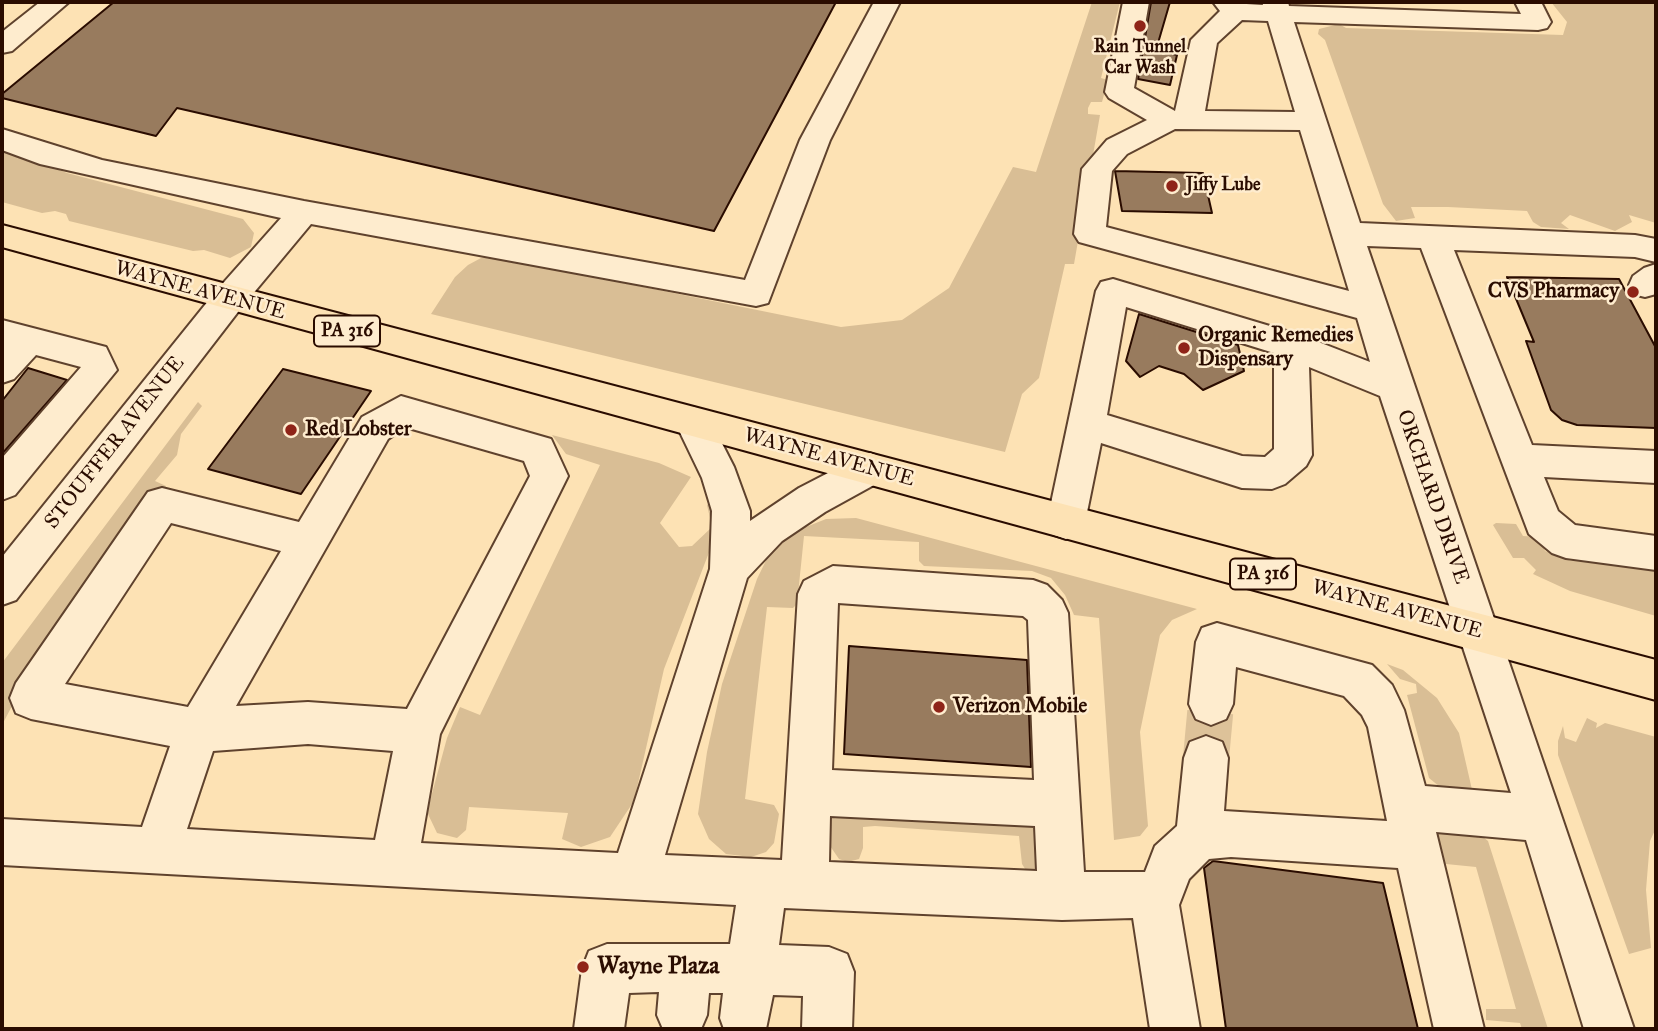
<!DOCTYPE html>
<html>
<head>
<meta charset="utf-8">
<style>
  body { margin:0 }
  #map { position:relative; width:1658px; height:1031px; overflow:hidden; background:#fde2b4; font-family:"IM FELL Great Primer",serif }
  canvas { display:block }
  .frame { position:absolute; inset:0; border:4px solid #2a0c00; pointer-events:none }
</style>
</head>
<body>
<div id="map">
<canvas width="1658" height="1031"></canvas>
<div class="frame"></div>
</div>
<script>
const ctx = document.querySelector('canvas').getContext('2d');
ctx.lineJoin = 'round';
function paint(path, color) {
  ctx.fillStyle = color;
  ctx.fill(path, 'evenodd');
}
function shape(rows) {
  const path = new Path2D();
  for (const r of rows) {
    path.moveTo(r[0], r[1]);
    for (let i = 2; i < r.length; i += 2) path.lineTo(r[i], r[i + 1]);
  }
  return path;
}
function stroke(path, color, width, dash) {
  ctx.strokeStyle = color;
  ctx.lineWidth = width;
  ctx.lineCap = dash ? 'butt' : 'round';
  ctx.setLineDash(dash || []);
  ctx.stroke(path);
}
function write(font, color, halo, rows, align = 'center') {
  ctx.font = font + ' "IM FELL Great Primer",serif';
  ctx.lineWidth = 5;
  ctx.setLineDash([]);
  ctx.textBaseline = 'middle';
  ctx.strokeStyle = halo;
  ctx.fillStyle = color;
  for (const [text, x, y, turn = 0] of rows) {
    ctx.save();
    ctx.translate(x, y);
    ctx.rotate((+turn || 0) * Math.PI / 180);
    ctx.textAlign = isNaN(turn) ? turn : align;
    if (halo) ctx.strokeText(text, 0, 0);
    ctx.fillText(text, 0, 0);
    ctx.restore();
  }
}
paint(shape([
  [1092,2,1120,2,1101,78,1108,80,1102,102,1091,102,1088,108,1088,114,1100,115,1074,264,1065,264,1039,378,1022,394,1005,452,431,314,455,277,468,265,481,258,496,257,841,327,902,320,949,288,1013,167,1036,172],
  [1551,2,1656,2,1656,223,1629,215,1632,222,1615,231,1570,215,1561,223,1569,229,1541,227,1533,222,1527,211,1448,207,1411,207,1415,218,1396,221,1383,204,1325,40,1318,34,1319,29,1339,24,1346,28,1563,35,1567,22],
  [2,148,67,173,243,219,254,233,251,247,230,258,204,250,193,251,69,221,66,214,55,211,42,213,2,202],
  [198,402,202,406,181,434,177,455,155,481,166,486,34,664,2,725,2,663],
  [552,435,659,463,691,477,660,523,679,547,692,546,712,527,707,505,716,496,720,524,664,669,634,801,610,837,581,847,562,839,568,813,469,807,466,830,457,838,437,833,427,812,447,738,460,707,480,715,600,465,566,454],
  [856,518,1197,609,1172,620,1160,635,1140,732,1148,826,1140,836,1114,840,1099,618,1074,615,1065,595,1051,578,1032,571,924,566,919,561,919,542,804,536,797,604,793,608,767,607,745,799,774,805,779,814,774,843,766,852,751,857,726,854,709,839,698,814,707,752,722,684,757,579,774,544,803,522,806,527,826,519],
  [1496,523,1516,524,1523,536,1540,537,1545,551,1571,561,1656,564,1656,616,1570,591,1533,574,1536,570,1524,558,1513,558,1493,525],
  [1387,664,1403,670,1437,698,1459,733,1473,794,1445,791,1429,778,1407,695,1417,693,1416,684,1400,679],
  [1587,718,1597,723,1596,728,1605,723,1656,737,1656,828,1650,841,1646,890,1651,948,1629,954,1558,755,1558,741,1563,726,1565,738,1576,742],
  [833,814,1036,825,1037,870,1027,872,1022,864,1019,836,875,826,863,827,863,848,859,859,848,862,839,859,828,843],
  [1431,833,1483,837,1488,841,1548,1029,1522,1029,1520,1023,1486,1020,1486,1009,1516,1009,1476,867,1436,863]
]), '#d9be95');
const building = shape([
  [114,2,836,2,714,231,177,108,156,136,2,98,2,94,114,2],
  [1151,2,1170,2,1156,50,1177,55,1170,85,1138,79,1151,2],
  [1115,171,1203,173,1212,213,1122,211,1115,171],
  [1507,277,1619,279,1656,348,1656,428,1577,425,1562,420,1551,410,1526,341,1534,342,1507,277],
  [1139,314,1238,345,1244,371,1203,390,1184,374,1159,366,1140,377,1126,361,1139,314],
  [28,368,67,380,2,454,2,401,28,368],
  [283,369,371,391,301,494,208,469,283,369],
  [849,646,1027,660,1031,767,844,754,849,646],
  [1213,861,1383,883,1418,1029,1226,1029,1204,868,1213,861]
]);
paint(building, '#987b5e');
stroke(building, '#2a0c00', 2);
stroke(shape([
  [1206,758,1211,704]
]), '#ddc299', 46, [46, 23]);
const minor = shape([
  [40,2,69,2,12,51,2,53,2,32,40,2],
  [874,2,900,2,830,140,768,303,756,306,311,224,241,308,16,600,2,605,2,557,217,290,281,218,40,164,2,150,2,129,102,160,304,201,745,280,800,140,874,2],
  [1123,2,1149,2,1134,88,1175,111,1191,40,1220,11,1213,2,1263,5,1262,2,1288,2,1289,6,1521,14,1515,2,1541,2,1551,22,1547,28,1538,30,1294,22,1360,223,1635,235,1656,239,1656,262,1635,257,1454,250,1532,445,1656,451,1656,483,1544,477,1558,511,1575,525,1656,536,1656,570,1566,558,1552,553,1529,534,1421,248,1367,246,1634,1029,1584,1029,1526,840,1436,832,1484,1029,1434,1029,1398,868,1231,857,1209,859,1189,879,1179,905,1200,1029,1150,1029,1133,918,1062,920,784,908,779,945,829,947,847,954,854,972,852,1029,802,1029,803,996,773,995,766,1029,724,1029,720,1018,723,993,709,993,707,1015,701,1029,663,1029,657,1015,659,992,629,993,624,1029,574,1029,582,969,589,951,607,944,730,944,736,905,2,865,2,819,142,827,170,746,31,719,16,713,10,698,16,683,148,492,162,488,299,522,362,417,401,396,551,439,568,476,440,734,421,843,618,853,710,569,712,511,702,478,675,422,680,412,693,407,706,412,734,467,750,511,750,521,799,488,857,458,870,453,883,458,889,469,883,480,825,512,782,541,747,578,665,855,782,860,798,594,804,581,833,566,1033,580,1047,585,1062,600,1068,613,1084,872,1145,872,1155,846,1177,826,1184,758,1190,742,1206,736,1222,742,1228,758,1224,811,1387,821,1368,727,1362,715,1344,696,1236,667,1233,704,1226,719,1211,725,1196,719,1189,704,1196,642,1202,628,1217,623,1372,665,1392,685,1404,710,1425,786,1511,793,1380,396,1309,367,1312,455,1306,466,1285,484,1272,489,1242,488,1101,443,1085,522,1080,534,1066,539,1052,534,1047,522,1096,291,1101,282,1113,279,1303,336,1370,362,1357,318,1079,242,1074,234,1082,169,1107,140,1147,120,1109,98,1105,92,1123,2],
  [1242,20,1268,21,1295,112,1205,111,1217,43,1242,20],
  [1175,129,1300,130,1349,291,1106,227,1112,171,1127,154,1175,129],
  [1126,307,1274,353,1274,449,1265,457,1242,456,1107,415,1126,307],
  [405,427,524,461,530,476,407,709,308,702,236,706,388,439,405,427],
  [171,523,281,551,188,707,65,684,171,523],
  [838,603,1023,616,1028,620,1034,780,832,770,838,603],
  [308,744,393,751,375,840,187,829,213,751,308,744],
  [830,816,1035,826,1037,871,829,862,830,816],
  [1656,264,1656,294,1645,297,1633,294,1629,285,1633,276,1644,268,1656,264],
  [2,320,106,347,117,370,15,495,2,500,2,458,81,367,36,355,14,379,2,383,2,320]
]);
const major = shape([
  [2,225,1656,660,1656,700,2,247,2,225]
]);
stroke(minor, '#5f422d', 4);
stroke(major, '#2a0c00', 4);
paint(minor, '#feecce');
paint(major, '#fde2b4');
for (const [x, y, r, color] of [
  [1140,26,7,"#8f2418"],
  [1172,186,7,"#8f2418"],
  [1633,292,7,"#8f2418"],
  [1184,348,7,"#8f2418"],
  [291,430,7,"#8f2418"],
  [939,707,7,"#8f2418"],
  [583,967,7,"#8f2418"]
]) {
  const dot = new Path2D();
  dot.arc(x, y, r, 0, 2 * Math.PI);
  ctx.fillStyle = color;
  ctx.fill(dot);
  stroke(dot, '#feecce', 2.5);
}
write('bold 18px', '#2a0c00', '#feecce', [
  ["Rain Tunnel",1140,48],
  ["Car Wash",1140,69],
  ["Jiffy Lube",1186,186,"left"]
]);
for (const [x, y, w] of [
  [347,331,66],
  [1263,574,66]
]) {
  const box = new Path2D();
  box.roundRect(x - w / 2, y - 15.5, w, 31, 5);
  ctx.fillStyle = '#feecce';
  ctx.fill(box);
  stroke(box, '#2a0c00', 2);
}
write('bold 19px', '#2a0c00', null, [
  ["PA 316",347,331],
  ["PA 316",1263,574]
]);
write('21px', '#2a0c00', '#feecce', [
  ["WAYNE AVENUE",200,291,15],
  ["STOUFFER AVENUE",115,443,-52],
  ["WAYNE AVENUE",829,458,15],
  ["ORCHARD DRIVE",1432,497,71],
  ["WAYNE AVENUE",1397,610,15]
]);
write('bold 21px', '#2a0c00', '#feecce', [
  ["CVS Pharmacy",1619,292,"right"],
  ["Organic Remedies",1198,336],
  ["Dispensary",1198,360],
  ["Red Lobster",305,430],
  ["Verizon Mobile",953,707]
], 'left');
write('bold 24px', '#2a0c00', '#feecce', [
  ["Wayne Plaza",597,967]
], 'left');
</script>
</body>
</html>
